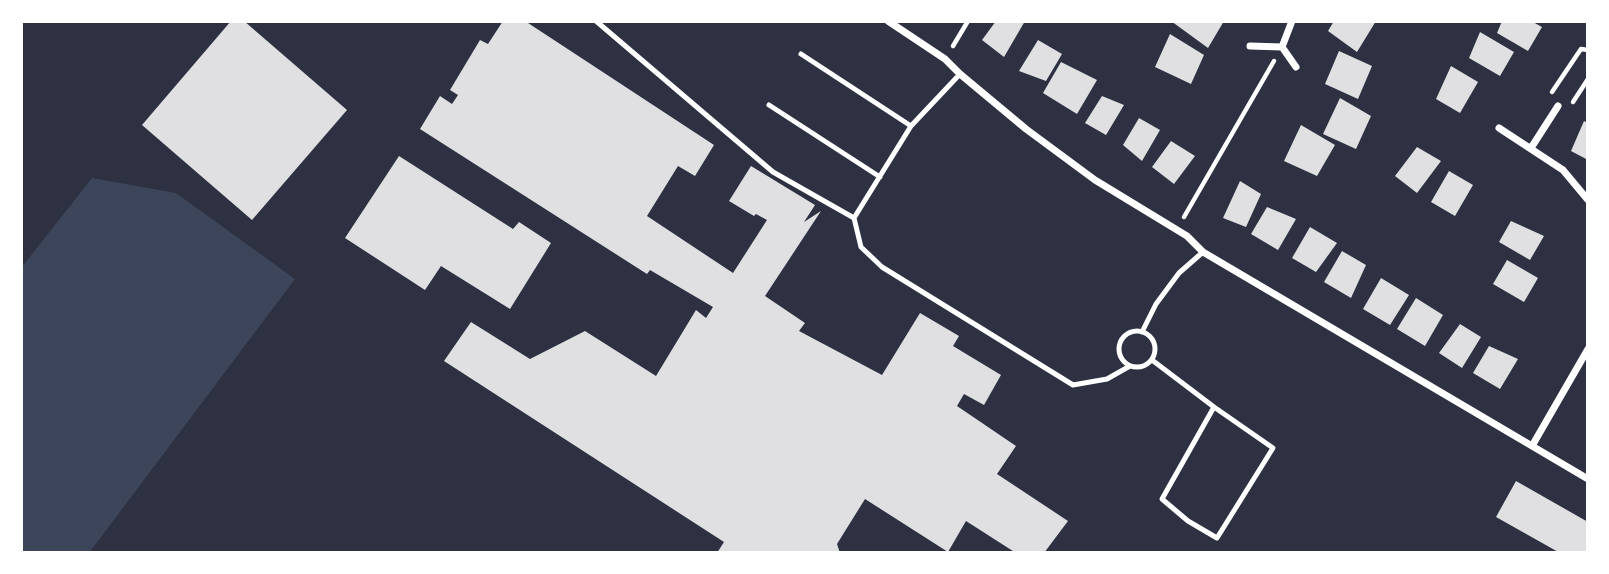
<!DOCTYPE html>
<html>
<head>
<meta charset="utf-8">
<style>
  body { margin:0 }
  #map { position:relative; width:1609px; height:574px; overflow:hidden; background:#2d3142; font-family:Montserrat,sans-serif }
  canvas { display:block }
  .frame { position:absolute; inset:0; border:23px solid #fff; pointer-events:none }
</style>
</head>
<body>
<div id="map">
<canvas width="1609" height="574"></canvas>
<div class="frame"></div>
</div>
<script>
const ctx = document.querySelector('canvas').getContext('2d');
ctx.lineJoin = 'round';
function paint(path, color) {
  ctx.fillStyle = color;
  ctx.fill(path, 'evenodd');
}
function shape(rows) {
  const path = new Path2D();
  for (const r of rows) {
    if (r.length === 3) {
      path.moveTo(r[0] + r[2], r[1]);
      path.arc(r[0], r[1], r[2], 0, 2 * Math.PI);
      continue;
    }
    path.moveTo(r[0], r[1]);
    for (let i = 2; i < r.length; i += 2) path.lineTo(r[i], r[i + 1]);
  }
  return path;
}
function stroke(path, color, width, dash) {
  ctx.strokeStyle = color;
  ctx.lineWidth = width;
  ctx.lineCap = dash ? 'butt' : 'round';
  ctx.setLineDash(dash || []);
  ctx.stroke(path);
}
paint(shape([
  [92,178,176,193,295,279,89,553,21,553,21,268]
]), '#3c4559');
paint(shape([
  [231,21,244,21,347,110,252,220,142,125],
  [503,21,525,21,714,145,695,176,678,166,647,216,733,273,767,220,756,214,754,216,729,201,751,166,815,205,804,222,821,211,765,296,805,323,799,331,882,375,920,313,959,336,953,346,1001,375,984,405,964,394,957,406,1016,446,997,474,1068,521,1044,553,1016,553,966,521,948,552,865,499,837,544,840,553,717,553,724,542,444,361,471,322,530,359,585,331,656,376,696,310,706,318,713,307,650,270,647,274,420,129,440,96,452,104,458,95,450,90,480,40,488,44],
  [996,21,1025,21,1004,57,982,40],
  [1171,21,1224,21,1208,48],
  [1334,21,1376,21,1357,52,1328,31],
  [1502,21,1531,21,1542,27,1528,51,1497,33],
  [1480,32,1514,52,1500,76,1469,58],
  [1170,34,1204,55,1191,84,1155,67],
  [1038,40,1062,54,1046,81,1019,71],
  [1339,51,1372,66,1358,99,1325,84],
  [1061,62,1097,80,1077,114,1043,93],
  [1451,66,1478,82,1460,113,1436,99],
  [1102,96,1124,105,1106,135,1085,123],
  [1340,98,1371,116,1356,149,1323,134],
  [1139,118,1160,130,1142,161,1123,145],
  [1584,121,1588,123,1588,160,1571,151],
  [1301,125,1335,145,1317,176,1284,161],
  [1171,141,1195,156,1174,184,1152,167],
  [1417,147,1441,161,1417,193,1395,176],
  [399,156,513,229,519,222,551,243,510,309,441,266,425,290,345,238],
  [1449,171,1473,185,1455,216,1431,202],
  [1240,181,1261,194,1246,227,1223,218],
  [1267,207,1296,219,1278,250,1251,234],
  [1511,221,1544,236,1530,260,1499,242],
  [1310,227,1337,243,1316,272,1292,258],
  [1342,251,1366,265,1351,298,1324,282],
  [1507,260,1538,278,1524,302,1493,284],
  [1381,278,1409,295,1390,325,1363,309],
  [1416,298,1443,315,1425,346,1397,329],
  [1460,324,1481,337,1462,368,1439,353],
  [1489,346,1518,359,1500,389,1473,373],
  [1516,481,1588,522,1588,553,1560,553,1496,517]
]), '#e0e0e3');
stroke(shape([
  [953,46,968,21],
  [1552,92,1581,49,1588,50],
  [1573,102,1588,79],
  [1184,217,1274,61]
]), '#fff', 4.5);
stroke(shape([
  [596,21,773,172,854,218],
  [801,54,911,126],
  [960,74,911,126,854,218,861,247,882,267,1073,385,1107,379,1130,366],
  [769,105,880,177],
  [1137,349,18],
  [1142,332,1156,304,1179,273,1203,252],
  [1152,360,1214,407,1273,448,1217,538,1188,521,1162,499,1214,407]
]), '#fff', 5);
stroke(shape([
  [888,21,945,59,960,74,1026,129,1095,180,1187,236,1203,252,1588,479],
  [1250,46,1282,47,1296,67],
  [1282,47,1292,21],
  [1499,128,1563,170,1588,200],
  [1531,148,1558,106],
  [1532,446,1588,349]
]), '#fff', 7);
</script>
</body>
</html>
